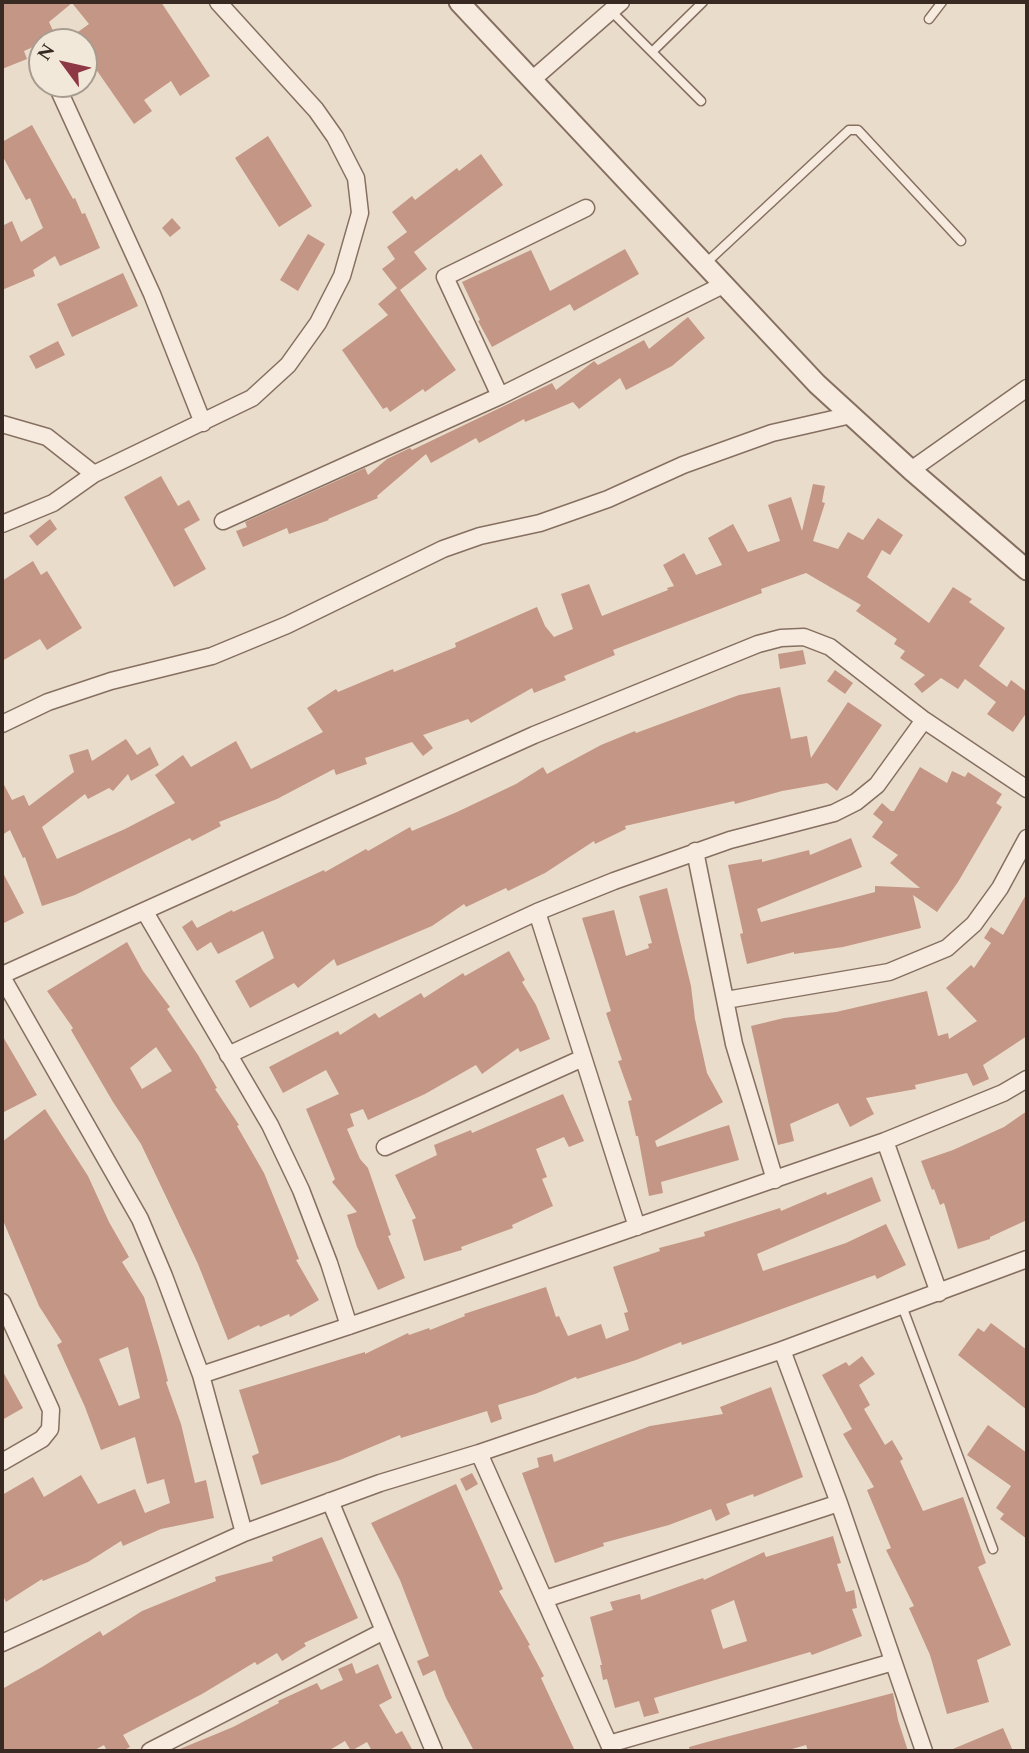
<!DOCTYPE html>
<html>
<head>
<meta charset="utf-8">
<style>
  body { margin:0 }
  #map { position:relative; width:1029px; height:1753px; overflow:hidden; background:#eadccb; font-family:Spectral,serif }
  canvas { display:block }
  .frame { position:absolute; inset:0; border:4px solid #382a23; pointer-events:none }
  .north { position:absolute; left:28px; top:28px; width:70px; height:70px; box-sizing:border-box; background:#f2e8da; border:2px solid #a89c91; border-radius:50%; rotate:303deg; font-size:19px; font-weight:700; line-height:28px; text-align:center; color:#382a23 }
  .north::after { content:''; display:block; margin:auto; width:24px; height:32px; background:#8e3845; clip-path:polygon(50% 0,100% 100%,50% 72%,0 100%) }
</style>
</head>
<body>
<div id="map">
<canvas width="1029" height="1753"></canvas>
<div class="frame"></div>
<div class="north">N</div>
</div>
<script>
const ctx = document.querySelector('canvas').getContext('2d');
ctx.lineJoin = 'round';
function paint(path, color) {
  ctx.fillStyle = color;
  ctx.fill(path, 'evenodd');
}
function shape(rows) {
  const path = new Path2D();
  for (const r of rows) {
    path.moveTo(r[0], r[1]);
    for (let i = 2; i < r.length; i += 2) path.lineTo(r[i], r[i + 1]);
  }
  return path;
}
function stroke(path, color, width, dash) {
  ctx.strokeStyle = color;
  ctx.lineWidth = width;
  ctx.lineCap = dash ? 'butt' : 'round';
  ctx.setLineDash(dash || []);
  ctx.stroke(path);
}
paint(shape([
  [2,2,161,2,210,76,180,96,171,81,144,100,152,111,134,124,84,52,84,42,64,42,89,24,72,3,49,22,56,37,24,51,27,59,2,69],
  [32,125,73,199,75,198,82,214,85,213,100,248,60,266,55,256,33,270,35,276,2,290,2,226,12,221,21,242,43,228,30,198,26,200,2,155,2,142],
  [268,136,312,206,279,227,235,158],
  [481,154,503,185,414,252,427,269,400,290,456,370,425,392,423,389,390,412,387,407,383,409,342,350,388,315,378,304,397,288,382,269,395,259,387,247,407,232,392,212,412,196,415,200,457,168,459,171],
  [172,218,181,228,170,237,162,228],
  [308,234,325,244,298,291,280,280],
  [625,249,639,274,574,311,570,304,492,347,478,321,480,320,462,282,531,250,550,291],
  [123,273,138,306,72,337,57,304],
  [688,317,705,338,672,366,626,390,620,378,579,409,573,402,525,422,524,419,479,443,476,438,431,463,426,454,377,496,378,498,328,519,329,520,289,534,287,528,243,547,236,531,247,527,245,522,365,468,368,475,387,459,410,448,412,450,552,383,556,390,594,361,598,365,644,340,649,349],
  [58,341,65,355,36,369,29,356],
  [161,476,178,506,189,500,200,520,184,529,206,569,174,587,124,497],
  [813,484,825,486,822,502,825,503,813,541,838,549,848,532,863,540,878,518,903,535,890,555,882,550,867,577,929,623,953,587,972,599,969,602,1005,628,979,666,1007,687,1011,680,1027,692,1027,712,1013,732,987,714,996,702,965,679,958,689,941,678,922,693,914,684,925,675,900,658,905,651,894,644,897,639,856,611,861,605,806,573,761,589,762,593,613,650,615,655,564,676,566,680,534,693,532,688,471,723,468,719,423,735,433,748,423,756,412,742,365,758,367,764,336,775,334,769,277,799,219,822,221,826,192,841,190,838,75,895,42,906,25,857,23,858,10,830,2,835,2,781,12,800,24,795,29,806,74,772,69,755,88,749,92,761,126,739,137,755,150,747,159,765,131,781,128,774,113,791,109,788,88,799,85,794,42,827,57,859,125,829,175,803,155,775,183,755,191,767,236,741,251,769,323,732,307,708,336,689,338,692,393,669,394,672,456,647,455,643,537,607,545,626,554,637,573,629,561,594,589,584,602,616,668,590,667,588,674,586,663,565,684,553,696,575,722,565,708,538,733,524,748,552,780,541,768,505,791,497,802,531],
  [50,519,57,529,37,546,29,536],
  [33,561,41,575,47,571,82,628,47,650,40,639,2,661,2,581],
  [803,650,806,664,780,669,778,654],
  [835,670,853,683,845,694,827,681],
  [780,687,791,739,807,736,811,758,848,702,882,725,837,791,827,783,782,791,735,804,734,801,625,826,626,829,595,844,594,841,545,873,508,891,506,888,466,907,464,904,432,926,337,966,334,959,298,988,294,983,250,1008,235,981,274,958,263,931,218,954,211,942,197,951,182,927,192,920,197,928,232,910,233,912,324,870,325,872,366,849,368,851,410,827,412,831,457,812,516,784,543,767,547,774,601,745,635,731,636,733,739,695],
  [920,767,947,783,952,771,965,777,968,772,1002,794,996,803,1002,807,958,882,937,912,913,895,921,928,843,947,794,954,794,952,747,964,740,934,743,933,728,865,762,859,762,862,809,850,810,855,851,838,862,867,757,909,761,922,875,892,875,886,920,888,890,863,898,855,872,837,883,822,873,814,882,803,891,811,894,811],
  [2,871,24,913,2,924],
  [667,888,691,986,695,1019,707,1073,723,1102,655,1141,657,1147,729,1125,739,1160,661,1182,663,1193,649,1196,638,1136,636,1136,628,1101,632,1100,618,1061,622,1060,606,1013,611,1011,582,918,614,910,626,956,649,948,648,944,652,943,639,896],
  [1027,893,1027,1036,983,1065,989,1079,973,1086,967,1073,915,1085,916,1089,866,1098,874,1114,850,1127,838,1103,790,1124,794,1141,778,1145,751,1026,784,1018,836,1012,927,991,938,1036,948,1033,949,1039,977,1021,946,988,971,965,974,968,991,943,984,938,991,927,1003,935],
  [127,942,143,971,170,1007,167,1009,198,1055,217,1088,215,1089,239,1125,237,1126,264,1173,299,1259,296,1260,319,1300,290,1317,289,1314,260,1327,259,1325,228,1340,198,1264,141,1144,113,1102,71,1030,73,1028,47,991],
  [156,1047,172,1071,142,1089,130,1068],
  [509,951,525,980,522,982,536,1005,550,1039,520,1052,518,1048,482,1074,476,1065,425,1094,368,1120,363,1109,350,1114,354,1126,347,1129,360,1159,368,1168,391,1235,388,1236,405,1278,378,1290,357,1247,347,1215,357,1212,332,1182,335,1179,306,1109,339,1094,326,1070,283,1093,269,1067,338,1031,340,1035,375,1013,379,1018,421,993,424,998,463,973,465,976],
  [2,1035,37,1095,2,1113],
  [563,1094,584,1141,569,1147,564,1137,536,1149,547,1177,542,1179,553,1206,512,1225,513,1228,461,1247,462,1250,424,1261,412,1220,416,1218,395,1175,437,1155,434,1145,471,1130,472,1133],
  [45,1109,88,1176,109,1222,129,1257,122,1262,144,1297,160,1351,168,1381,166,1382,181,1424,195,1483,206,1480,214,1518,161,1529,123,1546,121,1541,88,1562,43,1581,42,1579,6,1602,2,1594,2,1495,33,1477,44,1497,81,1475,98,1504,135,1489,145,1513,170,1503,164,1479,147,1484,135,1437,101,1450,85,1407,57,1345,62,1342,39,1306,2,1218,2,1142],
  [128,1347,140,1398,119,1406,99,1359],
  [1027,1111,1027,1220,990,1237,990,1239,958,1249,944,1203,940,1205,934,1189,932,1190,921,1161,953,1150,1004,1127],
  [872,1177,881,1201,757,1254,763,1271,846,1243,886,1224,906,1265,877,1279,875,1275,713,1334,682,1345,681,1342,636,1360,577,1379,576,1377,535,1394,498,1405,502,1419,491,1423,487,1411,401,1438,400,1435,340,1460,261,1485,252,1456,259,1453,239,1390,365,1352,365,1354,408,1333,409,1335,429,1328,430,1330,465,1316,464,1314,546,1287,556,1317,559,1316,568,1336,601,1324,606,1339,629,1330,624,1313,628,1312,613,1267,660,1251,659,1248,705,1236,704,1232,780,1208,781,1211,826,1192,827,1195],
  [991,1323,1027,1350,1027,1410,958,1355,978,1328,984,1332],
  [862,1356,875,1374,859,1385,870,1405,864,1409,885,1445,892,1440,903,1459,900,1461,923,1511,963,1497,986,1563,978,1567,1011,1645,977,1660,989,1702,947,1714,930,1655,909,1608,914,1606,886,1550,891,1548,867,1490,874,1487,843,1434,852,1429,822,1375,846,1362,849,1366],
  [2,1370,23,1408,2,1420],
  [771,1387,803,1477,754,1497,753,1494,726,1504,730,1514,716,1521,711,1509,669,1525,603,1543,604,1546,555,1563,522,1473,539,1467,537,1458,552,1454,554,1462,650,1426,723,1414,720,1407],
  [988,1425,1027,1453,1027,1539,1000,1519,1004,1514,996,1508,1011,1486,967,1455],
  [472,1473,478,1484,466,1491,460,1479],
  [456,1484,503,1589,499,1591,530,1645,528,1646,544,1676,541,1678,575,1751,474,1751,446,1698,435,1670,423,1676,417,1661,429,1656,400,1580,371,1523],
  [833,1536,841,1563,837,1564,846,1592,854,1590,857,1608,852,1609,862,1636,812,1655,810,1652,654,1698,659,1713,644,1717,639,1701,615,1708,607,1679,603,1680,600,1665,602,1665,590,1617,613,1610,610,1602,640,1594,641,1600,703,1578,704,1580,764,1552,766,1557],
  [734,1600,747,1641,723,1649,711,1610],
  [322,1537,358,1618,304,1643,306,1646,282,1661,277,1653,257,1665,255,1662,202,1694,123,1735,130,1747,122,1751,107,1751,104,1745,93,1751,2,1751,2,1689,42,1667,100,1631,103,1636,142,1611,216,1581,215,1577,273,1561,272,1557],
  [352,1663,356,1674,378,1664,392,1698,379,1705,396,1734,402,1731,413,1751,372,1751,367,1742,351,1751,345,1741,328,1751,175,1751,233,1727,279,1703,278,1701,317,1683,321,1690,343,1680,338,1669],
  [893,1693,898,1720,908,1751,808,1751,806,1745,785,1751,690,1751,689,1747,718,1739],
  [1003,1728,1013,1751,948,1751]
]), '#c49685');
const service = shape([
  [612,12,701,101],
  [929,19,942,2],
  [653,51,703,2],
  [706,263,849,130,858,130,961,241],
  [902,1306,993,1549]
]);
const minor = shape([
  [533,79,621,2],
  [56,84,152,294,203,423],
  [500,396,445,277,586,208],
  [2,424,47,437,94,474],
  [911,470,1027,388],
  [223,521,500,396,725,284],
  [2,524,53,503,94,474,252,398,288,365,318,323,342,276,360,213,356,178,335,137,316,110,218,2],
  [2,724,48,702,111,681,212,656,287,625,443,549,480,536,540,523,608,499,683,465,772,433,851,415],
  [695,851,734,1044,775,1180],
  [145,912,270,1125,301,1190,329,1263,349,1326],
  [537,912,637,1227],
  [2,975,534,735,758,644,781,638,804,637,830,647,924,720,1027,789],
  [2,977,140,1219,164,1276,201,1375,244,1533],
  [726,1000,889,972,947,948,974,924,1000,888,1027,838],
  [228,1055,537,912,614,881,730,840,834,813,856,802,877,785,924,720],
  [885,1141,939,1293],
  [385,1147,583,1058],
  [2,1302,51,1410,50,1429,42,1439,2,1462],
  [782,1350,839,1503,924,1751],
  [201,1375,349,1326,885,1141,1003,1093,1027,1079],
  [479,1453,612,1751],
  [330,1501,434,1751],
  [545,1599,839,1503],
  [2,1643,244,1533,380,1483,479,1453,782,1350,1027,1259],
  [609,1744,893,1662],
  [150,1751,384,1631]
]);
const tertiary = shape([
  [459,2,817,384,911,470,1027,570]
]);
stroke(service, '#856f61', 11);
stroke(minor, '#856f61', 19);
stroke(tertiary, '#856f61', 23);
stroke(service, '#f6ebde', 8);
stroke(minor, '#f6ebde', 16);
stroke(tertiary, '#f6ebde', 19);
</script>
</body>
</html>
